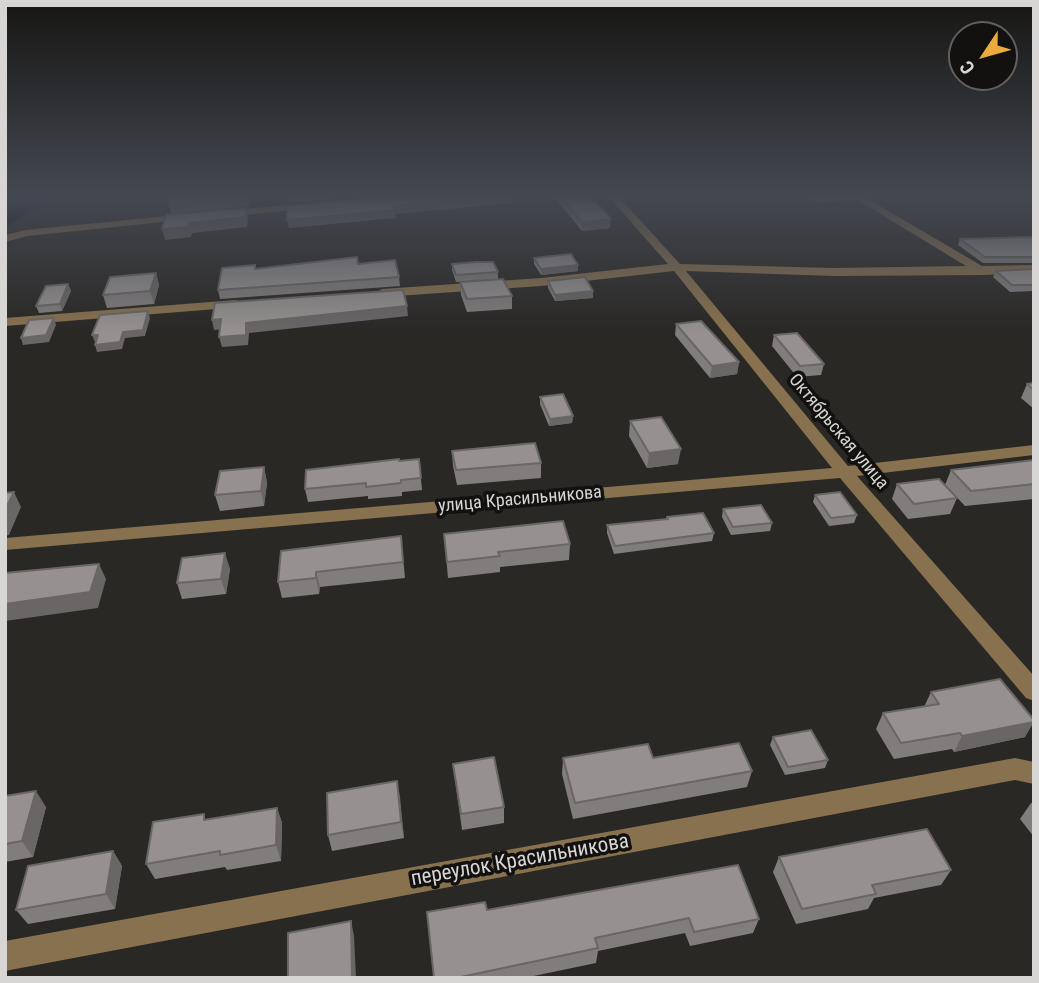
<!DOCTYPE html>
<html>
<head>
<meta charset="utf-8">
<style>
  body { margin:0 }
  #map { position:relative; width:1039px; height:983px; overflow:hidden; background:#2a2825; font-family:"Roboto Condensed",sans-serif }
  canvas { display:block }
  .frame { position:absolute; inset:0; border:7px solid #d8d6d4; pointer-events:none }
  .north { position:absolute; left:948px; top:21px; width:70px; height:70px; box-sizing:border-box; background:#121110; border:2px solid #61605e; border-radius:50%; rotate:234deg; font-size:19px; font-weight:700; line-height:28px; text-align:center; color:#d8d6d4 }
  .north::after { content:''; display:block; margin:auto; width:24px; height:32px; background:#ebaa39; clip-path:polygon(50% 0,100% 100%,50% 72%,0 100%) }
</style>
</head>
<body>
<div id="map">
<canvas width="1039" height="983"></canvas>
<div class="frame"></div>
<div class="north">С</div>
</div>
<script>
const ctx = document.querySelector('canvas').getContext('2d');
ctx.lineJoin = 'round';
function paint(path, color) {
  ctx.fillStyle = color;
  ctx.fill(path, 'evenodd');
}
function shape(rows) {
  const path = new Path2D();
  for (const r of rows) {
    path.moveTo(r[0], r[1]);
    for (let i = 2; i < r.length; i += 2) path.lineTo(r[i], r[i + 1]);
  }
  return path;
}
function stroke(path, color, width, dash) {
  ctx.strokeStyle = color;
  ctx.lineWidth = width;
  ctx.lineCap = dash ? 'butt' : 'round';
  ctx.setLineDash(dash || []);
  ctx.stroke(path);
}
function write(font, color, halo, rows, align = 'center') {
  ctx.font = font + ' "Roboto Condensed",sans-serif';
  ctx.lineWidth = 7;
  ctx.setLineDash([]);
  ctx.textBaseline = 'middle';
  ctx.strokeStyle = halo;
  ctx.fillStyle = color;
  for (const [text, x, y, turn = 0] of rows) {
    ctx.save();
    ctx.translate(x, y);
    ctx.rotate((+turn || 0) * Math.PI / 180);
    ctx.textAlign = isNaN(turn) ? turn : align;
    if (halo) ctx.strokeText(text, 0, 0);
    ctx.fillText(text, 0, 0);
    ctx.restore();
  }
}
paint(shape([
  [5,196,51,196,5,228]
]), '#001026');
paint(shape([
  [608,196,618,196,680,264,834,268,966,266,851,196,863,196,982,266,1034,265,1034,273,982,275,834,276,686,271,848,466,1034,445,1034,455,857,476,1034,676,1034,701,1026,698,840,478,5,550,5,538,832,468,674,271,541,286,382,297,376,293,382,289,541,278,668,264,608,196],
  [310,203,315,206,314,208,223,217,218,214,223,211,310,203],
  [188,214,192,215,192,219,27,236,5,242,5,235,26,230,188,214],
  [236,300,242,304,241,307,5,326,5,318,236,300],
  [1015,758,1034,762,1034,784,1015,780,5,971,5,941,1015,758]
]), '#88714e');
paint(shape([
  [553,196,590,196,610,228,582,231],
  [806,196,853,196,852,200,817,203],
  [1034,237,1034,263,983,263,958,245,960,239],
  [534,258,578,271,541,275,534,264],
  [358,264,399,277,400,286,220,299,218,290,255,265,256,268],
  [452,264,498,272,498,279,456,282,452,270],
  [1034,269,1034,291,1010,292,993,277,996,271],
  [156,273,159,285,154,304,107,308,103,295],
  [548,281,593,298,555,301,548,288],
  [460,282,512,296,512,309,467,312,461,295],
  [68,284,71,291,62,311,39,313,36,306],
  [676,324,739,362,737,374,710,378,675,335],
  [774,335,824,364,821,375,797,377,772,346],
  [1034,383,1034,409,1021,398,1027,384],
  [540,397,573,416,572,423,549,426,540,404],
  [630,421,678,464,647,468,629,436],
  [452,451,541,463,541,478,457,485,453,466],
  [419,459,422,490,402,492,402,496,368,499,368,496,308,502,305,489,399,461],
  [1034,460,1034,499,965,506,945,485,951,470],
  [264,467,267,483,264,506,220,511,215,495],
  [897,484,957,498,950,514,908,519,892,499],
  [815,495,857,515,854,523,829,526,813,502],
  [723,509,772,523,770,531,731,535,722,517],
  [667,517,714,533,712,541,614,554,607,533,607,525,667,519],
  [444,534,570,544,569,560,500,567,500,572,448,578],
  [401,536,405,578,320,587,319,594,282,598,278,582],
  [230,569,226,594,182,599,177,583],
  [931,692,1025,737,954,752,952,749,894,759,876,729,883,713,924,707],
  [773,737,828,760,825,768,785,775,770,745],
  [563,758,653,758,752,771,747,787,573,819,562,774],
  [453,764,504,807,504,823,462,830],
  [397,781,404,838,332,851,328,835],
  [5,796,46,807,33,857,5,862],
  [1034,802,1034,837,1020,819,1031,803],
  [277,808,282,823,281,861,227,870,225,867,155,879,146,864,207,820],
  [113,851,122,866,115,909,28,924,16,910],
  [779,857,951,870,941,885,874,898,868,909,796,924,773,872],
  [487,910,759,919,753,933,690,946,685,933,598,951,596,963,524,978,434,978]
]), '#817d7c');
paint(shape([
  [250,196,249,206,171,214,169,204],
  [287,196,363,196,288,203],
  [514,196,514,203,395,214,396,218,289,228,287,220,394,206],
  [819,196,853,196,852,200,817,203],
  [246,208,248,218,247,227,192,233,191,237,165,240,162,229],
  [611,219,610,228,582,231,582,222],
  [578,265,578,271,541,275,541,269],
  [156,273,159,285,154,304,150,291],
  [68,284,71,291,62,311,60,304],
  [593,291,593,298,555,301,555,295],
  [407,306,408,316,249,333,248,345,222,347,219,337,246,323],
  [148,311,150,318,145,336,125,338,122,349,97,352,95,345,123,332],
  [54,318,56,325,49,342,23,345,21,338],
  [221,319,224,329,214,330,212,320],
  [92,335,98,335,101,341,95,342],
  [739,362,737,374,710,378,712,366],
  [573,416,572,423,549,426,550,419],
  [681,449,678,464,647,468,649,453],
  [264,467,267,483,264,506,261,491],
  [14,492,21,507,9,535,5,536,5,510],
  [225,553,230,569,226,594,221,579],
  [99,564,106,579,98,608,5,621,5,604],
  [316,572,320,587,319,594,316,578],
  [1034,722,1025,737,954,752,962,736],
  [397,781,400,797,404,838,401,822],
  [36,791,46,807,33,857,22,841],
  [277,808,282,823,281,861,276,845],
  [113,851,122,866,115,909,106,894],
  [351,921,354,936,356,978,352,978]
]), '#696665');
const building = shape([
  [171,196,247,196,247,197,169,204,171,196],
  [399,196,512,196,394,206,395,210,287,220,287,206,399,196],
  [560,196,590,196,611,219,582,222,560,196],
  [246,208,245,217,189,223,189,227,162,229,166,215,246,208],
  [1034,237,1034,257,985,257,960,239,1034,237],
  [571,254,578,265,541,269,534,258,571,254],
  [357,257,358,264,395,260,399,277,218,290,222,268,255,265,255,269,357,257],
  [476,262,493,262,498,272,456,275,452,264,476,262],
  [1034,269,1034,285,1012,285,996,271,1034,269],
  [156,273,150,291,103,295,110,277,156,273],
  [585,277,593,291,555,295,548,281,585,277],
  [503,279,512,296,467,299,460,282,503,279],
  [68,284,60,304,36,306,46,286,68,284],
  [403,290,407,306,246,323,246,335,219,337,221,319,212,320,215,303,403,290],
  [148,311,143,330,123,332,120,342,95,345,98,335,92,335,100,315,148,311],
  [54,318,46,335,21,338,29,320,54,318],
  [701,321,739,362,712,366,676,324,701,321],
  [797,333,824,364,800,366,774,335,797,333],
  [1034,383,1034,390,1027,384,1034,383],
  [563,394,573,416,550,419,540,397,563,394],
  [661,417,681,449,649,453,630,421,661,417],
  [535,443,541,463,456,470,452,451,535,443],
  [399,459,399,461,419,459,421,478,401,480,401,483,366,487,366,483,305,489,306,470,399,459],
  [1034,460,1034,484,971,491,951,470,1034,460],
  [264,467,261,491,215,495,220,471,264,467],
  [939,479,957,498,914,504,897,484,939,479],
  [14,492,5,510,5,493,14,492],
  [840,492,857,515,831,518,815,495,840,492],
  [761,505,772,523,733,527,723,509,761,505],
  [703,513,714,533,615,546,607,525,668,519,667,517,703,513],
  [563,521,570,544,498,552,500,556,447,562,444,534,563,521],
  [401,536,403,562,316,572,316,578,278,582,281,551,401,536],
  [225,553,221,579,177,583,182,558,225,553],
  [99,564,90,592,5,604,5,573,99,564],
  [1000,679,1034,720,1034,722,962,736,960,733,901,743,883,713,939,704,931,692,1000,679],
  [811,730,828,760,788,767,773,737,811,730],
  [739,743,752,771,575,803,563,758,648,744,653,758,739,743],
  [494,757,504,807,461,814,453,764,494,757],
  [397,781,401,822,328,835,327,793,397,781],
  [36,791,22,841,5,844,5,796,36,791],
  [277,808,276,845,220,855,220,851,146,864,153,822,204,814,204,820,277,808],
  [927,829,951,870,872,885,876,894,802,909,779,857,927,829],
  [113,851,106,894,16,910,28,866,113,851],
  [738,865,759,919,694,932,689,918,595,938,598,948,456,978,434,978,427,912,485,902,487,910,738,865],
  [351,921,352,978,288,978,288,933,351,921]
]);
paint(building, '#969190');
stroke(building, '#696665', 2);
const sky = ctx.createLinearGradient(0, 0, 0, 333);
sky.addColorStop(0, '#171614');
sky.addColorStop(0.59, '#444851');
sky.addColorStop(1, '#44485100');
ctx.fillStyle = sky;
ctx.fillRect(0, 0, 1039, 333);
write('18px', '#d8d6d4', '#121110', [
  ["Октябрьская улица",838,432,50],
  ["улица Красильникова",520,500,-5]
]);
write('21px', '#d8d6d4', '#121110', [
  ["переулок Красильникова",520,861,-10]
]);
</script>
</body>
</html>
